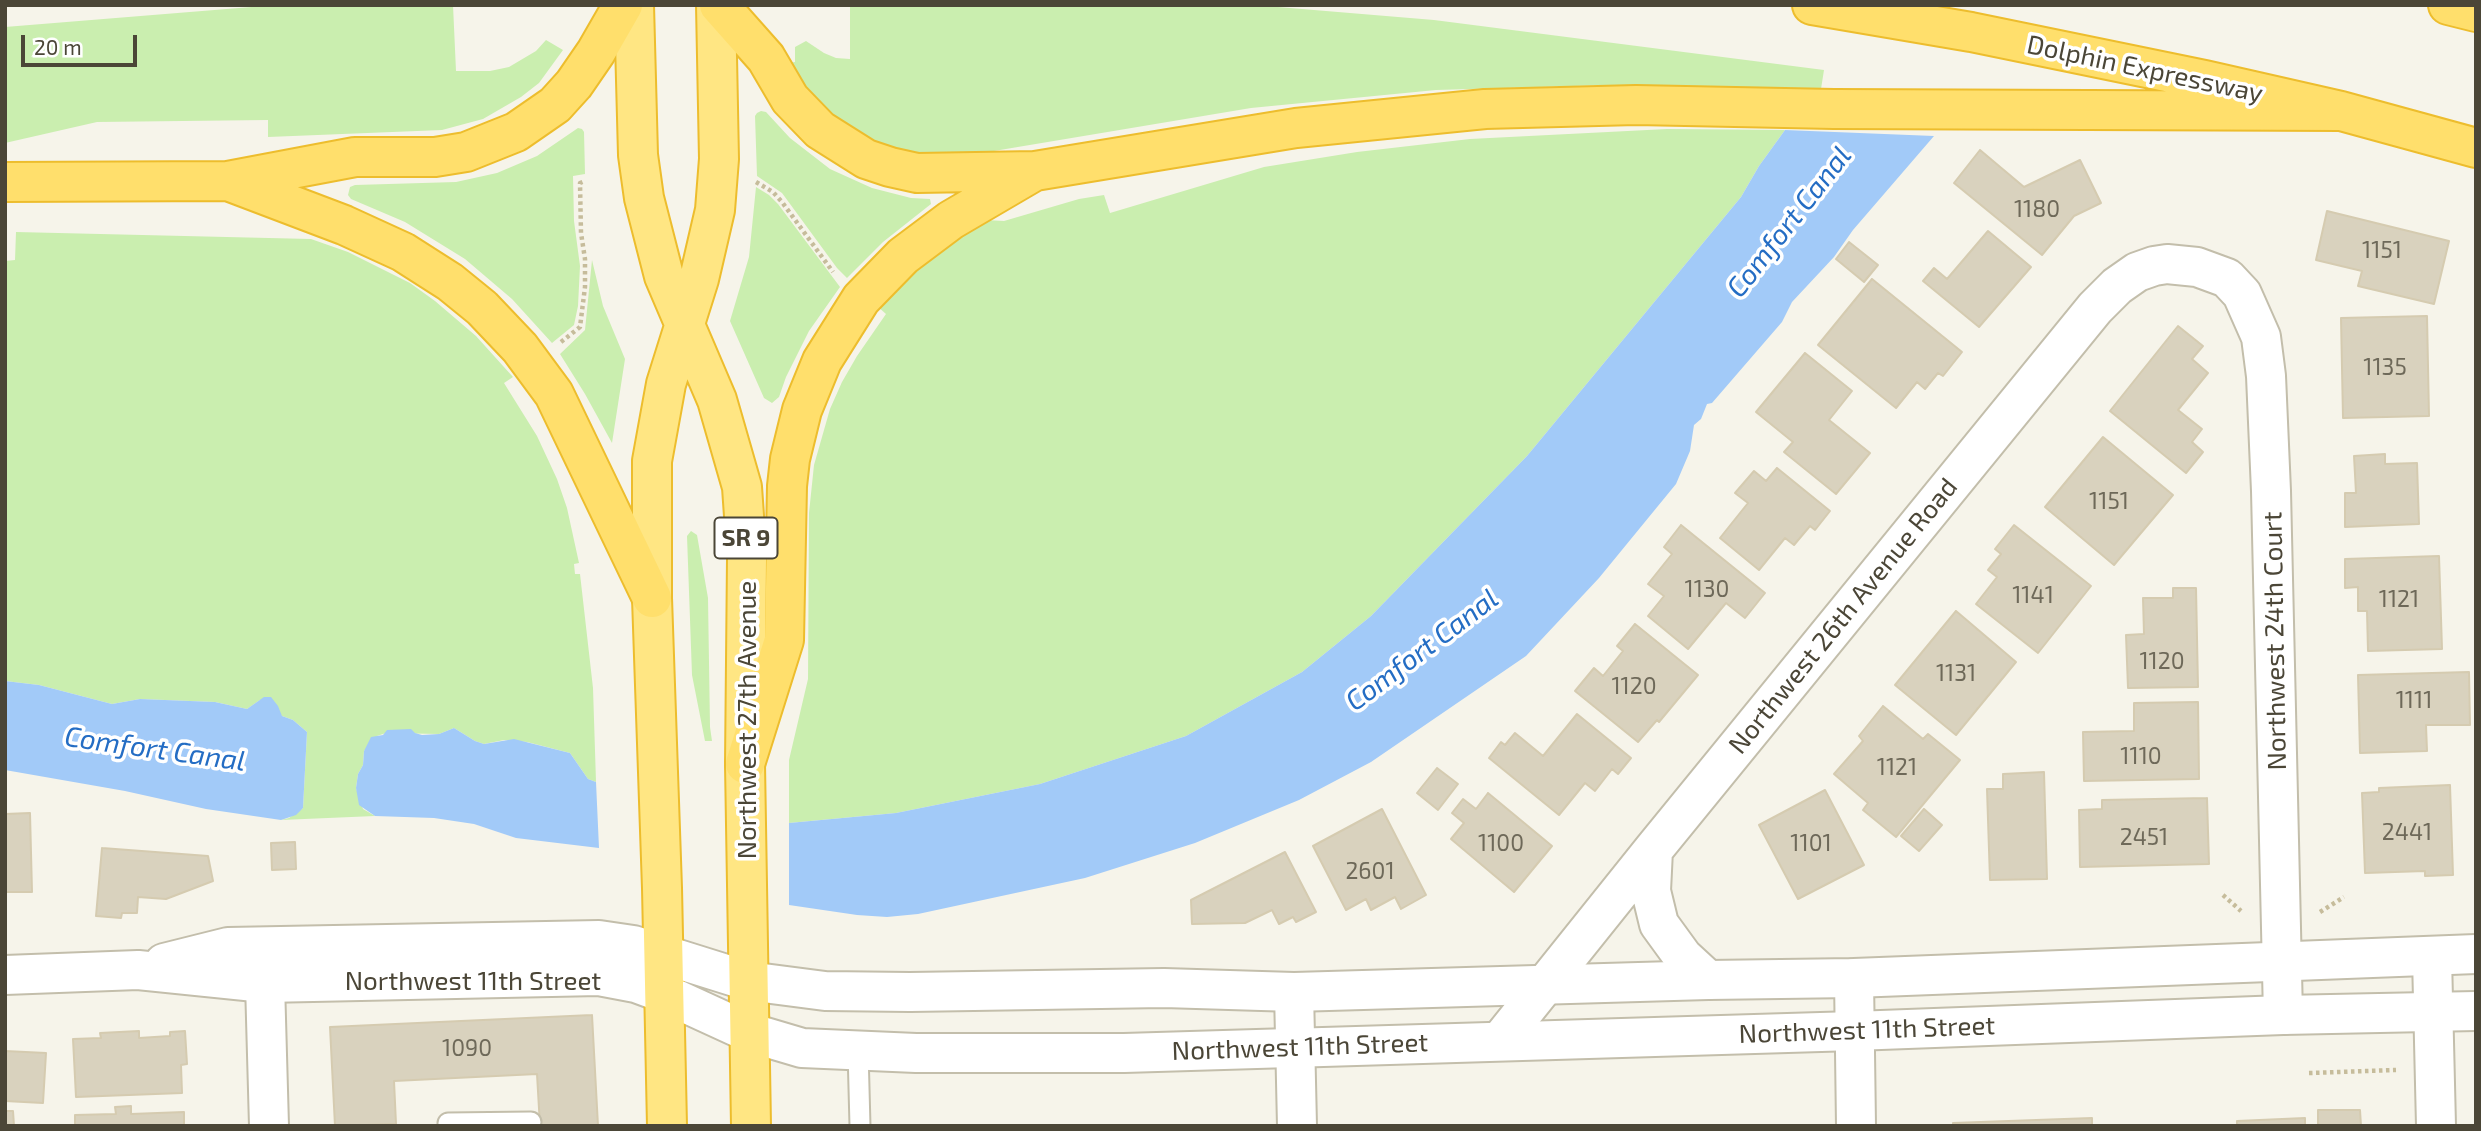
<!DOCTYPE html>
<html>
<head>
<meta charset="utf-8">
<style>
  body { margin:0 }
  #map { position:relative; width:2481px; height:1131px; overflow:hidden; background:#f6f4ea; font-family:"Exo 2",sans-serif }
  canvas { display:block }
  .frame { position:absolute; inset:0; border:7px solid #4b4637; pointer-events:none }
  .scale { position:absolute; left:21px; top:35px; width:116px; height:32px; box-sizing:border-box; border:4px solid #4b4637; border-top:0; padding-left:9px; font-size:21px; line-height:24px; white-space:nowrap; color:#4b4637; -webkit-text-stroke:5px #fff; paint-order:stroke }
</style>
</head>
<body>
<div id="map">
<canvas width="2481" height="1131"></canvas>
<div class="frame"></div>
<div class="scale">20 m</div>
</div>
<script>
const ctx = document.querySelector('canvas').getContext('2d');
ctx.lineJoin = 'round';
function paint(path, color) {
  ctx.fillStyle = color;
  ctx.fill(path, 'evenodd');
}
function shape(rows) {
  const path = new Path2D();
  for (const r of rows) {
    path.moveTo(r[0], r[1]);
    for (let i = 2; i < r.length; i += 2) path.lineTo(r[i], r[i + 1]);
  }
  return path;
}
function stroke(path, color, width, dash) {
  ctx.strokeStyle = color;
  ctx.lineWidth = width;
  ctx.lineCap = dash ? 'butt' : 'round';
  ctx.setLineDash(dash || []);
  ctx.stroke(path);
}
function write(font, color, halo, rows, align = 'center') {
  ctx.font = font + ' "Exo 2",sans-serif';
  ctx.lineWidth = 7;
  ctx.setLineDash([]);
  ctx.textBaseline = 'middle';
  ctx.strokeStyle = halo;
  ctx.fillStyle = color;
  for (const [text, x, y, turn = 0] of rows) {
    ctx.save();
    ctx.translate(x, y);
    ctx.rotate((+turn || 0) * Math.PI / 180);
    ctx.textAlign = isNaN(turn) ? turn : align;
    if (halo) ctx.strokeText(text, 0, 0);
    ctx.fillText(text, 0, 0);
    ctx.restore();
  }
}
paint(shape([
  [276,5,453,5,456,71,490,71,509,67,536,51,546,40,563,50,539,83,521,97,483,119,442,130,268,137,268,120,97,122,5,143,5,27],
  [850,5,1254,5,1434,20,1824,70,1821,89,1609,85,1436,90,1251,108,964,156,905,155,838,125,784,63,795,62,795,47,806,41,824,53,836,58,850,59],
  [761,111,766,112,790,138,830,169,872,188,911,198,930,199,931,204,883,242,847,278,837,268,782,193,757,176,755,116,757,113],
  [578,128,582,129,584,132,585,174,573,176,574,221,580,266,578,306,574,325,552,343,512,299,465,259,405,222,351,199,348,195,350,187,355,185,456,182,497,173,537,156],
  [1667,129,1785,130,1759,166,1741,197,1527,456,1371,616,1302,672,1186,736,1040,784,896,813,789,823,789,760,808,679,809,513,814,465,830,409,842,382,857,356,886,314,877,306,924,260,985,220,1004,221,1079,199,1104,195,1110,213,1264,167,1357,152,1470,139],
  [756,187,769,195,778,204,840,287,809,331,786,377,779,397,772,403,764,398,730,321,749,257],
  [16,232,311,239,348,252,410,283,435,301,476,336,513,377,504,383,537,436,557,479,567,508,579,563,574,564,575,574,580,574,593,688,596,782,588,779,570,753,527,742,504,740,484,744,475,741,454,728,439,734,386,733,377,736,364,751,363,765,358,774,356,788,363,809,375,816,281,820,289,818,303,808,307,732,293,720,282,716,260,700,247,709,215,702,140,699,112,704,39,685,5,681,5,261,15,260],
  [592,260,603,306,625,359,612,443,585,394,560,354,585,330],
  [691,531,697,535,708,598,710,727,712,741,705,741,692,675,687,536]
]), '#caeeaf');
paint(shape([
  [1785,130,1934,136,1853,230,1834,257,1792,302,1782,322,1712,403,1707,404,1701,419,1694,425,1690,451,1676,484,1599,578,1526,656,1371,762,1299,800,1195,843,1085,878,918,914,887,917,857,915,789,905,789,823,896,813,1040,784,1186,736,1302,672,1371,616,1527,456,1741,197,1759,166],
  [5,681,39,685,112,704,140,699,215,702,247,709,264,697,271,697,278,706,282,716,293,720,307,732,303,808,296,815,281,820,206,809,125,791,5,770],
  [454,728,475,741,484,744,514,739,570,753,588,779,596,782,599,848,516,838,474,824,434,818,375,816,359,805,356,788,358,774,363,765,364,751,371,737,383,735,387,730,411,729,415,733,422,735,439,734]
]), '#a2caf8');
const building = shape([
  [1980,150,2024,187,2080,160,2101,203,2074,216,2042,255,1954,183,1980,150],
  [2327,211,2449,241,2434,304,2358,286,2362,271,2316,260,2327,211],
  [1988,231,2031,267,1979,327,1923,281,1934,268,1947,279,1988,231],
  [1849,242,1878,265,1864,282,1836,259,1849,242],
  [1872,279,1962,352,1943,376,1938,373,1925,389,1917,382,1896,408,1818,345,1872,279],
  [2427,316,2429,416,2343,418,2341,318,2427,316],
  [2178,326,2203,346,2192,359,2208,373,2178,410,2202,429,2192,442,2203,452,2186,473,2110,411,2178,326],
  [1805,353,1852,391,1829,420,1870,453,1836,494,1784,452,1793,442,1756,412,1805,353],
  [2103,437,2173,495,2114,565,2045,507,2103,437],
  [2385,454,2385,464,2417,463,2419,524,2345,527,2345,493,2356,493,2354,456,2385,454],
  [1777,468,1830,511,1815,530,1810,526,1794,545,1785,538,1759,570,1720,538,1748,503,1735,493,1754,471,1766,481,1777,468],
  [1681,525,1765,593,1745,618,1726,603,1688,649,1648,616,1664,596,1648,584,1672,554,1664,547,1681,525],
  [2014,525,2091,586,2038,653,1976,604,1997,577,1988,570,2001,554,1995,549,2014,525],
  [2439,556,2442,649,2368,651,2367,611,2358,611,2358,587,2345,588,2345,559,2439,556],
  [2173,588,2196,588,2198,687,2128,688,2126,635,2144,634,2143,598,2173,598,2173,588],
  [1956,611,2016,662,1956,735,1895,685,1956,611],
  [1635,624,1698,675,1659,722,1657,720,1638,742,1575,691,1594,668,1603,676,1623,651,1617,646,1635,624],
  [2469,672,2470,725,2426,725,2427,751,2360,753,2358,675,2469,672],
  [2198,702,2199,779,2084,781,2083,732,2134,731,2134,703,2198,702],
  [1883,706,1923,739,1928,734,1960,760,1896,837,1863,810,1868,803,1834,774,1863,741,1859,736,1883,706],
  [1577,714,1631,758,1618,774,1612,769,1595,791,1585,783,1559,815,1489,758,1501,742,1505,745,1515,733,1543,756,1577,714],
  [1437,768,1458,784,1438,810,1417,793,1437,768],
  [2044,772,2047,879,1990,880,1987,789,2003,789,2003,774,2044,772],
  [2450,785,2453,875,2425,876,2425,871,2365,873,2362,793,2379,792,2379,788,2450,785],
  [1825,790,1864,865,1798,899,1759,825,1825,790],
  [1488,793,1552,846,1514,892,1451,839,1464,823,1452,813,1463,799,1476,809,1488,793],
  [2207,798,2209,864,2080,867,2079,810,2102,809,2102,800,2207,798],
  [1382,809,1426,895,1401,909,1395,897,1371,910,1366,899,1346,910,1313,846,1382,809],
  [1924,809,1942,825,1919,851,1901,836,1924,809],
  [30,813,32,892,5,892,5,814,30,813],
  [295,842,296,869,272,870,271,843,295,842],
  [102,848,208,856,213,881,166,899,138,897,137,913,122,913,121,918,96,916,102,848],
  [1285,852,1316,912,1296,922,1293,917,1279,924,1272,910,1245,923,1192,924,1191,900,1285,852],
  [592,1015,598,1126,540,1126,537,1074,394,1081,396,1124,335,1126,330,1027,592,1015],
  [139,1031,139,1038,170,1036,170,1032,185,1031,187,1064,181,1065,182,1093,76,1097,73,1039,101,1038,100,1033,139,1031],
  [5,1051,46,1053,43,1103,5,1101,5,1051],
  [131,1106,131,1114,184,1112,184,1126,75,1126,75,1115,116,1114,115,1107,131,1106],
  [2318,1110,2360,1110,2361,1126,2318,1126,2318,1110],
  [5,1111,13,1111,14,1126,5,1126,5,1111],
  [2092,1118,2092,1126,1953,1126,1953,1123,2092,1118],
  [2305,1118,2305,1126,2237,1126,2237,1121,2305,1118]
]);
paint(building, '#d9d2be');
stroke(building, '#d5cbb0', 2);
const service = shape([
  [858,1050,860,1126],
  [448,1126,448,1123,531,1122]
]);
const minor = shape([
  [1653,850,1651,891,1659,924,1683,957,1708,980],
  [2432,957,2436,1126],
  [1854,978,1856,1126],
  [265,983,269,1126],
  [1294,992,1297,1126],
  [1500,1041,1653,850,2095,308,2117,286,2137,272,2154,266,2167,264,2197,267,2227,278,2242,294,2261,337,2266,376,2271,491,2283,1015]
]);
const tertiary = shape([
  [164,963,228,947,599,940,633,945,748,981,825,991,910,992,1164,988,1294,992,1708,980,1854,978,2476,954],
  [5,975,138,970,265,983,599,976,636,983,663,993,748,1032,802,1048,916,1053,1124,1053,1854,1031,2283,1015,2476,1011]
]);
const trunk = shape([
  [634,5,638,155,644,198,664,276,717,400,742,487,747,559,745,764,751,1126],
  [667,1126,662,888,652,598,652,461,666,384,699,279,715,210,719,159,716,5]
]);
const motorway = shape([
  [719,5,766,58,790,99,820,130,866,159,890,167,917,173,1035,171,1296,128,1485,109,1636,105,1834,109,2341,111],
  [1812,5,1971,32,2205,80,2341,111,2476,148],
  [2448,5,2476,12],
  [228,181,344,225,403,252,450,282,482,308,520,348,554,394,652,598],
  [5,182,228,181,355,157,435,157,466,152,516,132,555,105,574,84,596,52,623,5],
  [745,764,784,640,787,486,790,459,802,410,822,361,861,299,903,256,951,220,1033,172]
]);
stroke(service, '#c3beab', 23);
stroke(minor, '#c3beab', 42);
stroke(tertiary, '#c3beab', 42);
stroke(trunk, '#edbd2d', 42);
stroke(motorway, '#edbd2d', 42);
stroke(shape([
  [756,182,773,192,782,202,833,272],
  [561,342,580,327,585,287,585,259,581,233,580,183,585,181],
  [2223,895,2241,911],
  [2320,912,2344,897],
  [2309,1073,2396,1070]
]), '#c6bc9b', 4.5, [3.5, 3.5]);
stroke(service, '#fff', 19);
stroke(minor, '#fff', 38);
stroke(tertiary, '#fff', 38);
stroke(trunk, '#ffe683', 38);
stroke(motorway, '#ffdf6c', 38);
write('23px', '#6e6959', null, [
  ["1180",2037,209],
  ["1151",2382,250],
  ["1135",2385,367],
  ["1151",2109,501],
  ["1130",1707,589],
  ["1141",2033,595],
  ["1121",2399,599],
  ["1120",2162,661],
  ["1131",1956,673],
  ["1120",1634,686],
  ["1111",2414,700],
  ["1110",2141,756],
  ["1121",1897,767],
  ["2441",2407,832],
  ["2451",2144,837],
  ["1100",1501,843],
  ["1101",1811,843],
  ["2601",1370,871],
  ["1090",467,1048]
]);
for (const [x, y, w] of [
  [746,538,63]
]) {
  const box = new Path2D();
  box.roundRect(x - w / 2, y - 20.5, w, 41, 5);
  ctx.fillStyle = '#fff';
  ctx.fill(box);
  stroke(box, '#4b4637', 2);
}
write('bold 24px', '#4b4637', null, [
  ["SR 9",746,538]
]);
write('26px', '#4b4637', '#fff', [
  ["Dolphin Expressway",2145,69,12],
  ["Northwest 26th Avenue Road",1843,616,-51],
  ["Northwest 24th Court",2275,641,-91],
  ["Northwest 27th Avenue",747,720,-90],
  ["Northwest 11th Street",473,981],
  ["Northwest 11th Street",1867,1030,-2],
  ["Northwest 11th Street",1300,1047,-2]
]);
write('italic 28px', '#246dc4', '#fff', [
  ["Comfort Canal",1789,222,-52],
  ["Comfort Canal",1422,650,-37],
  ["Comfort Canal",155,749,8]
]);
</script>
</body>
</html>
